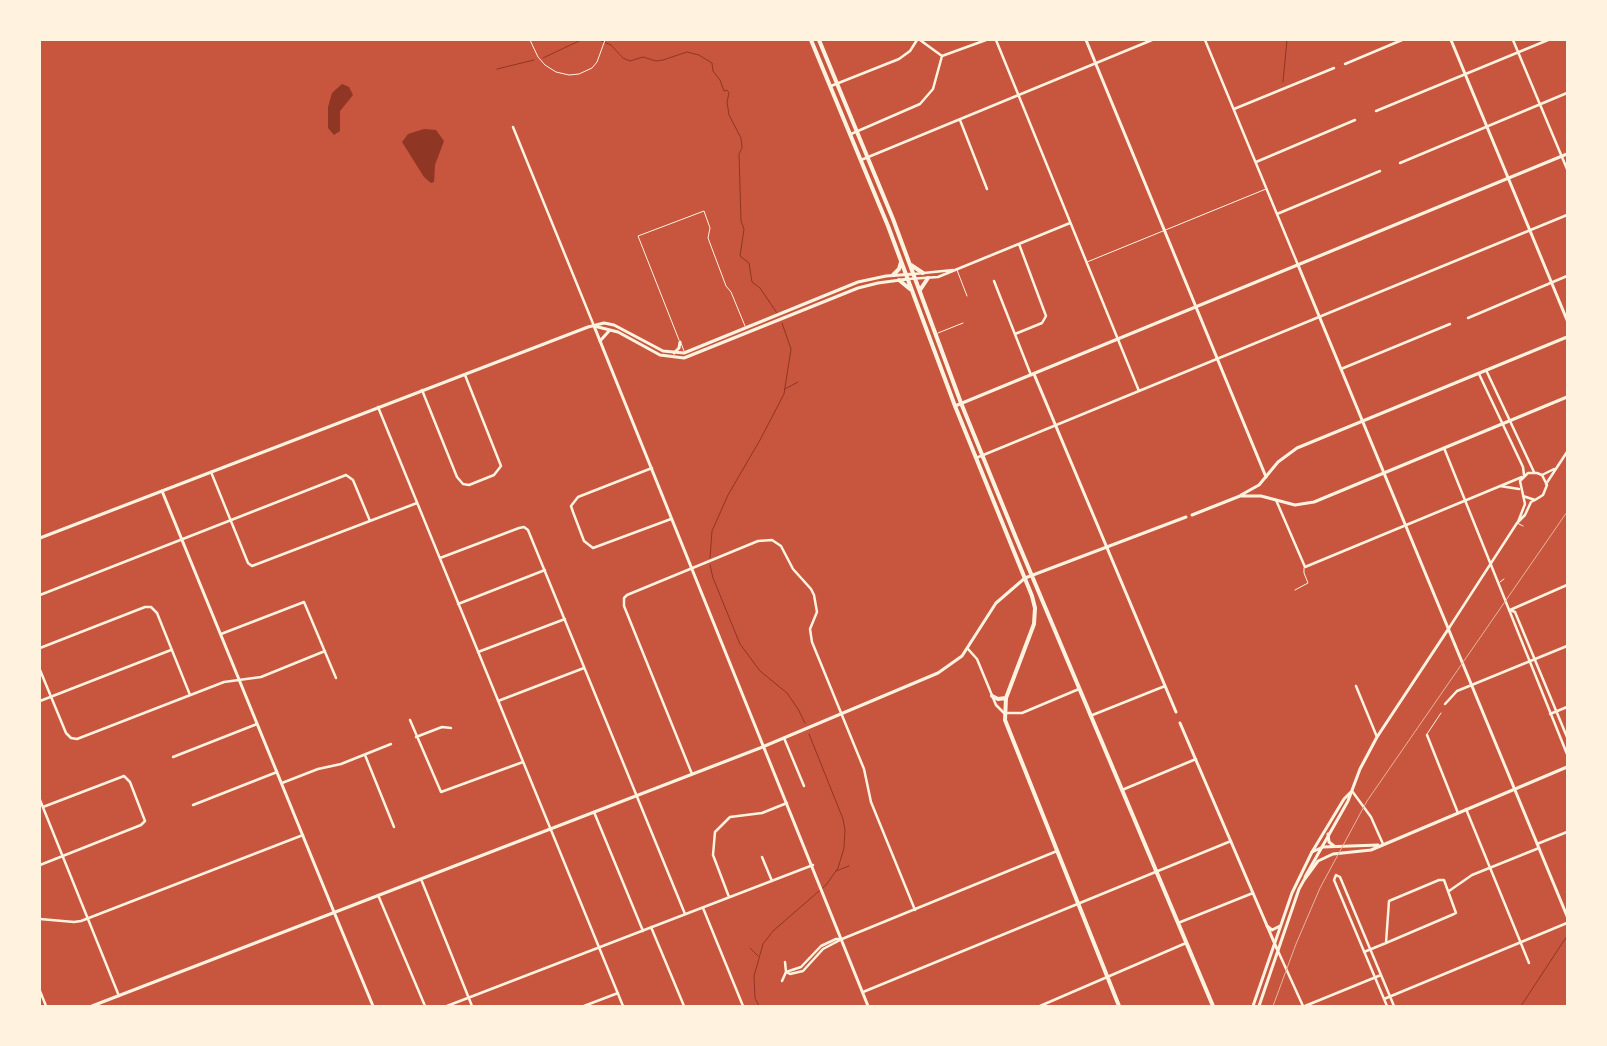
<!DOCTYPE html>
<html>
<head>
<meta charset="utf-8">
<style>
  body { margin:0 }
  #map { position:relative; width:1607px; height:1046px; overflow:hidden; background:#c8553d; font-family:Barlow,sans-serif }
  canvas { display:block }
  .frame { position:absolute; inset:0; border:41px solid #fff3e0; pointer-events:none }
</style>
</head>
<body>
<div id="map">
<canvas width="1607" height="1046"></canvas>
<div class="frame"></div>
</div>
<script>
const ctx = document.querySelector('canvas').getContext('2d');
ctx.lineJoin = 'round';
function paint(path, color) {
  ctx.fillStyle = color;
  ctx.fill(path, 'evenodd');
}
function shape(rows) {
  const path = new Path2D();
  for (const r of rows) {
    path.moveTo(r[0], r[1]);
    for (let i = 2; i < r.length; i += 2) path.lineTo(r[i], r[i + 1]);
  }
  return path;
}
function stroke(path, color, width, dash) {
  ctx.strokeStyle = color;
  ctx.lineWidth = width;
  ctx.lineCap = dash ? 'butt' : 'round';
  ctx.setLineDash(dash || []);
  ctx.stroke(path);
}
paint(shape([
  [342,84,349,87,353,95,340,111,340,131,334,135,328,128,328,107,332,93],
  [424,129,436,130,444,141,435,165,434,182,431,183,424,177,402,142,408,134]
]), '#8f3625');
stroke(shape([
  [599,40,611,45,623,58,630,61,643,57,656,61,663,60,687,52,699,55,712,63,713,71,720,80,724,91,727,90,729,93,727,102,729,115,741,138,742,148,739,154,741,221,744,229,740,256,749,263,752,282,760,288,777,313],
  [543,58,581,40],
  [497,69,534,60],
  [1283,82,1287,40],
  [785,389,798,382],
  [710,558,712,531,728,495,760,440,784,394,791,349,782,323],
  [710,565,713,578,740,644,760,671,787,693,798,709,805,723],
  [836,871,849,866],
  [750,948,758,956],
  [759,1006,755,998,754,976,763,944,773,931,826,885,838,868,844,848,845,830,843,819,809,734],
  [1521,1006,1567,936]
]), '#8f3625', 1);
stroke(shape([
  [530,40,538,57,545,65,556,72,569,75,579,74,592,68,597,62,605,40],
  [1087,262,1266,189],
  [957,270,967,296],
  [938,333,963,323],
  [679,340,638,236,704,211,710,228,708,238,726,286,731,292,745,326],
  [681,343,684,351],
  [1517,523,1523,526],
  [1500,582,1504,579],
  [1295,590,1308,583,1304,573,1304,568],
  [1427,734,1441,713]
]), '#fff3e0', 1);
stroke(shape([
  [920,40,942,56],
  [996,40,1139,391],
  [1205,40,1298,265],
  [1513,40,1567,169],
  [1345,64,1402,40],
  [831,86,899,59,910,51,917,40],
  [1234,109,1334,68],
  [1376,111,1548,40],
  [960,120,987,189],
  [513,127,594,326],
  [851,134,920,104,933,89,942,56,986,40],
  [861,160,1152,40],
  [1256,162,1355,120],
  [1400,163,1567,93],
  [1277,214,1380,171],
  [914,274,953,270],
  [908,279,938,277,1070,223],
  [994,281,1031,375],
  [1468,318,1567,276],
  [1015,334,1042,323,1046,316,1019,244],
  [1341,369,1450,324],
  [1486,370,1534,472],
  [1479,374,1523,467,1524,475],
  [422,390,457,477,463,484,469,485,494,475,501,466,465,375],
  [378,407,623,1006],
  [1444,448,1567,754],
  [976,458,1567,215],
  [652,468,578,497,571,506,573,512,584,541,593,548,671,519],
  [211,472,248,563,252,566,417,503],
  [1542,475,1554,469],
  [1546,484,1567,452],
  [1500,486,1519,489],
  [1276,500,1305,567,1522,477],
  [1518,522,1525,504,1520,481,1528,473,1537,473,1542,475,1547,485,1543,495,1535,500,1523,496],
  [440,558,519,528,524,527,528,530,685,914],
  [40,595,346,475,353,480,370,521],
  [458,604,545,570],
  [1510,610,1515,612,1567,737],
  [1510,610,1567,585],
  [1449,628,1517,523,1525,515,1531,502,1535,500],
  [221,634,304,602,336,678],
  [40,648,145,607,151,607,157,613,190,695],
  [968,649,977,659,996,705,1004,713,1022,713,1079,689],
  [478,652,565,619],
  [40,670,66,733,71,738,77,739,224,682,261,677,325,651],
  [1356,686,1377,737],
  [40,701,171,650],
  [498,701,584,668],
  [1445,704,1457,691,1567,646],
  [1550,714,1567,707],
  [1090,716,1165,686],
  [410,720,441,792,523,762],
  [1427,735,1458,813],
  [416,737,442,727,451,728],
  [784,738,804,786],
  [365,755,394,827],
  [173,757,257,724],
  [692,774,624,606,624,598,627,595,758,541,772,540,781,546,793,569,811,589,814,595,817,612,810,629,812,642,864,769,871,802,915,910],
  [282,783,318,769,341,764,391,744],
  [1122,790,1196,759],
  [1352,791,1371,817,1383,844],
  [40,800,119,996],
  [193,805,277,772],
  [1466,809,1529,963],
  [594,812,643,931],
  [1537,844,1567,832],
  [762,857,772,881],
  [40,865,141,825,145,821,130,782,124,776,43,807],
  [421,879,472,1006],
  [1449,891,1472,875,1539,848],
  [378,895,425,1006],
  [729,897,713,855,715,832,730,817,762,813,787,803],
  [703,908,743,1006],
  [40,919,74,922,81,921,303,835],
  [1178,923,1253,893],
  [651,927,684,1006],
  [836,939,842,939,823,949,803,971,790,974,786,972,801,967,821,946,836,939],
  [842,939,1057,851],
  [1278,951,1303,1006],
  [1364,952,1386,943,1454,914,1456,913,1444,880,1439,880,1389,901,1386,943],
  [782,981,786,972,785,962],
  [40,991,46,1006],
  [863,992,1231,841],
  [1384,999,1567,923],
  [447,1006,813,865],
  [584,1006,618,993],
  [1040,1006,1186,943],
  [1305,1006,1381,975],
  [1387,1006,1334,880,1336,875,1340,877,1394,1006]
]), '#fff3e0', 2.5);
stroke(shape([
  [1086,40,1266,477],
  [1298,265,1567,916],
  [594,326,868,1006],
  [1034,374,1176,712],
  [40,538,162,491,334,912],
  [1180,723,1277,949],
  [1312,852,1344,799,1351,792],
  [1305,877,1348,801,1360,769,1377,737,1449,628]
]), '#fff3e0', 3);
stroke(shape([
  [1451,40,1567,320],
  [594,326,618,332,660,355,684,358,858,288,878,283,908,279],
  [600,341,609,331],
  [674,353,679,348,680,342],
  [955,406,1567,154],
  [162,491,588,327,604,323,614,325,663,351,684,353,858,282,886,276,914,274],
  [1241,495,1259,485,1278,462,1297,448,1567,337],
  [1192,515,1240,496,1261,496,1295,505,1314,502,1567,397],
  [1328,834,1329,842,1334,846],
  [334,912,373,1006],
  [1267,926,1272,930,1280,926],
  [92,1006,760,748,938,673,962,656,996,603,1025,578,1186,517],
  [1253,1006,1292,893,1312,852,1323,847,1378,845],
  [1259,1006,1299,889,1304,880,1318,861,1333,854,1371,850,1567,767]
]), '#fff3e0', 3);
stroke(shape([
  [811,40,888,226,955,406,1032,596,1035,608,1034,624,1006,698,1005,720,1119,1006],
  [819,40,893,219,961,403,1016,538,1213,1006],
  [911,265,923,273],
  [893,275,899,269,901,262],
  [899,280,910,289],
  [920,290,928,278],
  [992,696,998,699,1006,698]
]), '#fff3e0', 4);
stroke(shape([
  [1273,1006,1296,944,1320,888,1367,801,1567,512]
]), '#e9b49f', 1);
</script>
</body>
</html>
